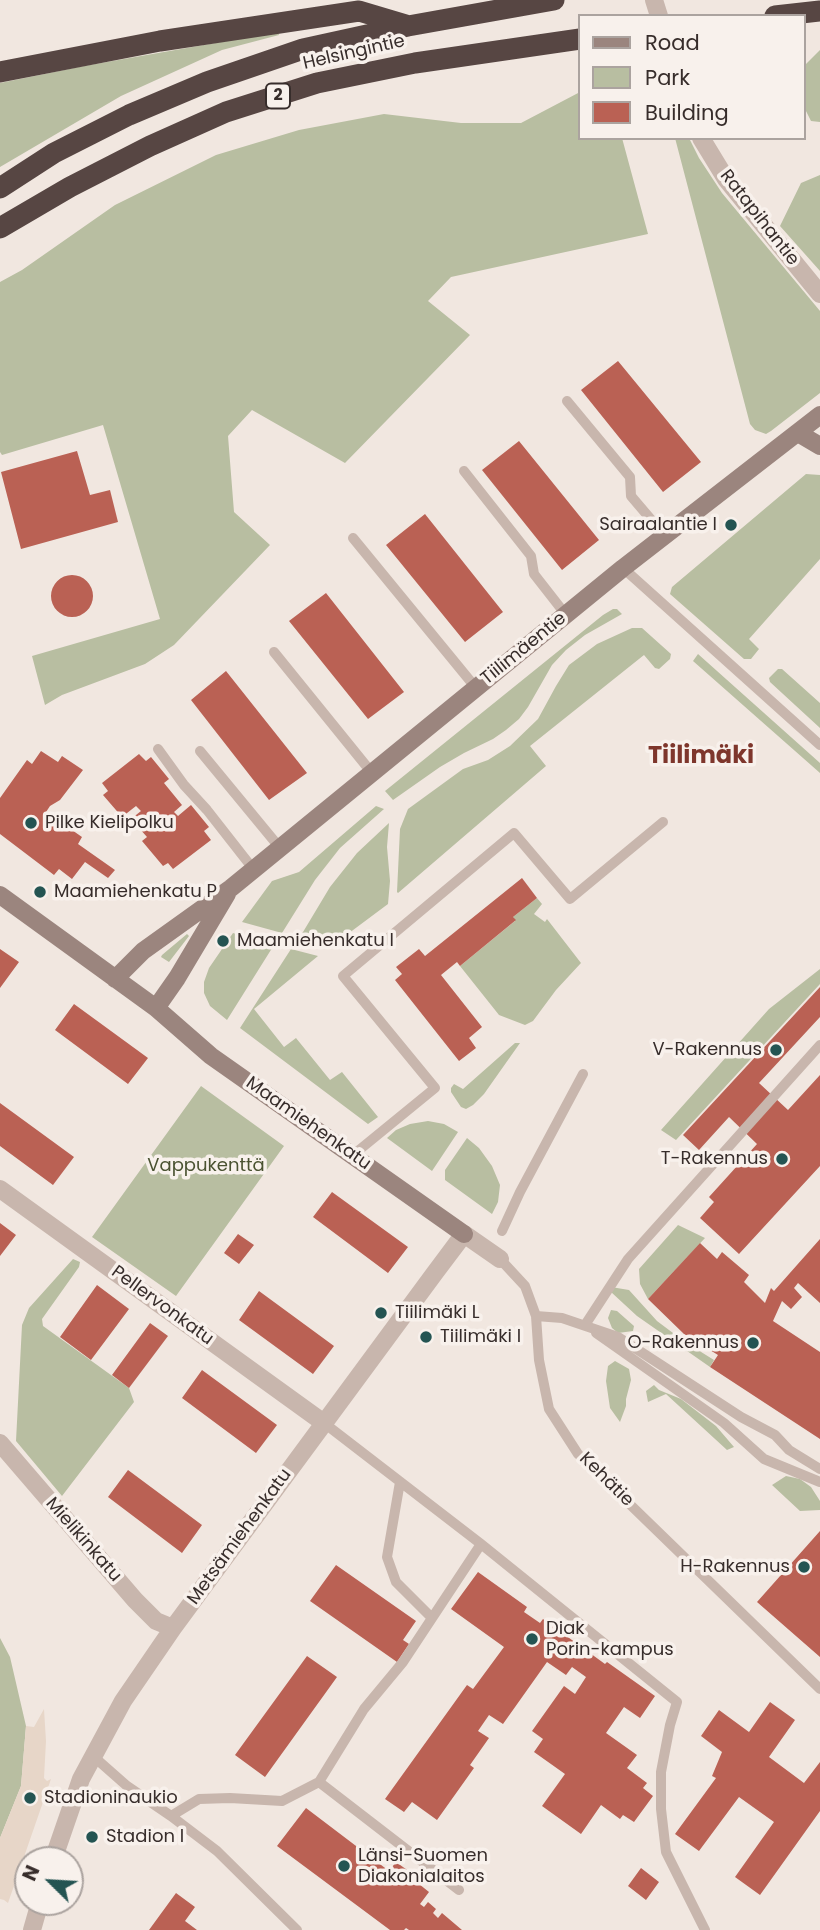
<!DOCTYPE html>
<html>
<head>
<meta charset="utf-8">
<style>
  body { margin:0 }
  #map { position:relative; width:820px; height:1930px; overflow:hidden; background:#f1e7e0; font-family:Poppins,sans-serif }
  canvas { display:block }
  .legend { position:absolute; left:578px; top:14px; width:228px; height:126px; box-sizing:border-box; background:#f8f1ec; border:2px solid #aba39f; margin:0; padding:9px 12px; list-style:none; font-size:21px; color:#372d2b }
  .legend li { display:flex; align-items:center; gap:14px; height:35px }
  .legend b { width:35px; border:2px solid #aba39f }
  .north { position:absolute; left:14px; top:1846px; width:70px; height:70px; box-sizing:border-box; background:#f8f1ec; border:2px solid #aba39f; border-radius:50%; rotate:294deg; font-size:19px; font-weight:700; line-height:28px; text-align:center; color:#372d2b }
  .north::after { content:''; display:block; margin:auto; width:24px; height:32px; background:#245452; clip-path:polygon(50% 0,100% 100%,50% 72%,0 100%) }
</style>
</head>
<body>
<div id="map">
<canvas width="820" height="1930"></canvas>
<ul class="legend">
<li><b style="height:9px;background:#9b857e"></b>Road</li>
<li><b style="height:19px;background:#b8bea1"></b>Park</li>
<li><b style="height:19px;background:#ba6154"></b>Building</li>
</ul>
<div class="north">N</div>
</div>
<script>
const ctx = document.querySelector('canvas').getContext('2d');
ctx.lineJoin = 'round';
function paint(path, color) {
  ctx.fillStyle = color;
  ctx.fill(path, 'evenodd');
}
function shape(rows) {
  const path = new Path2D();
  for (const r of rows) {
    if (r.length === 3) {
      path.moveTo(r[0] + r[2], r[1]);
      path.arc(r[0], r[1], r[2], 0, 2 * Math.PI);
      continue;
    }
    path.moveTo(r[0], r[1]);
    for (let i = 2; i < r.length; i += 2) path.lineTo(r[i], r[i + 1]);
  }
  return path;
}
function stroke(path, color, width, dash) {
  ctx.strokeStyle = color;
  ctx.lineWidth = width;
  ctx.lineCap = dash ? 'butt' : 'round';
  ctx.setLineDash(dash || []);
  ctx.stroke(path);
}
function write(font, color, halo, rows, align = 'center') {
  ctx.font = font + ' Poppins,sans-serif';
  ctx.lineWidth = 7;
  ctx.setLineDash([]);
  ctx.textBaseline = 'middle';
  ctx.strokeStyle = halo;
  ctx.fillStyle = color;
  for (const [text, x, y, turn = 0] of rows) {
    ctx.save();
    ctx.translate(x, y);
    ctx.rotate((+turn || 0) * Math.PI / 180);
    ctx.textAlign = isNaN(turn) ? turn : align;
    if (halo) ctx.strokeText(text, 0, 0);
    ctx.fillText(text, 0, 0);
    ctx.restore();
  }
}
paint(shape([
  [278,32,279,35,222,50,121,96,0,167,0,83,84,66],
  [820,50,820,122,811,121,804,107,804,66],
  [580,92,580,138,622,138,648,234,451,277,428,301,470,335,345,463,252,410,228,436,234,512,270,545,174,645,145,664,62,695,45,705,32,656,160,619,103,425,2,455,0,452,0,282,22,270,115,205,216,155,299,130,384,114,461,123,521,123],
  [675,138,689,138,699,158,722,193,820,311,820,393,771,431,766,434,755,430,750,424],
  [820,175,820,271,780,226,801,183],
  [806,474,820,475,820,559,749,639,759,649,751,659,744,659,670,594,672,587],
  [613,609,617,609,622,614,585,635,566,650,552,665,528,707,519,719,506,730,493,739,464,753,440,767,393,800,385,791,603,615],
  [632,628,642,628,671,654,670,659,659,669,655,668,644,655,530,746,546,766,398,893,397,892,400,829,408,809,463,769,488,760,510,746,538,719,556,686,569,665,597,644],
  [698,654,820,763,820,773,693,661],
  [778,669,782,669,820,703,820,728,770,682,769,678],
  [376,806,384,809,340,848,315,880,282,933,242,922,272,881,299,872],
  [389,823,387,847,390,881,388,904,333,945,300,937,330,887,357,853],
  [537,898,542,904,534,914,545,922,547,919,581,963,556,990,533,1021,525,1025,499,1015,460,966,515,921,513,917],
  [233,933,274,945,227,1020,210,1006,204,993,204,982,209,968],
  [187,934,189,936,169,962,161,957,162,955],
  [291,949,318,956,254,1009,284,1047,296,1038,330,1080,342,1072,378,1117,368,1124,240,1028],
  [820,969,820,984,676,1140,661,1130,769,1009],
  [515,1043,520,1043,484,1094,473,1105,466,1109,461,1107,451,1092,451,1088,454,1084,463,1089],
  [201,1086,284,1146,176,1296,92,1237],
  [428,1121,444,1124,458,1132,432,1171,387,1138,396,1130,410,1124],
  [467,1138,479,1148,492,1166,500,1185,498,1202,492,1214,445,1180,445,1170],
  [678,1225,705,1238,648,1299,640,1284,639,1269],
  [73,1259,80,1262,79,1267,42,1319,43,1326,129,1388,134,1402,62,1496,16,1441,22,1325,29,1308],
  [611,1287,629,1290,657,1321,685,1342,714,1360,710,1367,637,1316,611,1292],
  [611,1310,617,1311,634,1326,633,1331,618,1333,612,1328,608,1318],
  [615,1361,629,1369,631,1380,626,1399,626,1406,620,1422,610,1408,606,1381,608,1366],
  [654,1385,659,1390,681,1399,716,1426,734,1447,727,1450,666,1394,648,1402,646,1391],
  [786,1476,800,1479,811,1487,820,1501,820,1510,800,1511,772,1485],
  [0,1638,10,1657,26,1726,21,1786,0,1838]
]), '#b8bea1');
paint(shape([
  [44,1709,46,1741,44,1778,47,1781,51,1779,8,1903,4,1900,0,1899,0,1838,21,1786,26,1726,34,1727]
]), '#e7d6c8');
paint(shape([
  [618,361,701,462,663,492,581,390],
  [519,441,599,540,562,570,482,470],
  [77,451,90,495,110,490,118,522,21,549,1,472],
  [425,514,503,612,465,642,386,545],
  [72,596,21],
  [326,593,404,692,368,719,289,621],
  [226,671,307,773,269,800,191,700],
  [41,751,58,762,62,756,83,770,60,800,50,806,46,812,82,837,78,844,115,870,108,878,85,862,72,879,59,869,54,875,0,834,0,798,27,760,32,764],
  [139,754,146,761,151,757,169,779,164,783,182,805,174,812,178,816,191,805,209,827,204,831,211,840,173,869,168,863,163,866,142,841,147,837,131,819,141,811,136,806,122,817,103,795,108,791,102,783],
  [522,878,537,898,513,917,516,920,460,966,457,962,441,975,482,1027,469,1038,476,1048,459,1061,395,980,402,974,396,967,419,949,425,956],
  [0,949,19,962,0,988],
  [820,987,820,1017,759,1083,788,1110,820,1075,820,1166,739,1254,700,1218,714,1202,709,1197,757,1144,729,1117,699,1150,683,1135],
  [74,1004,148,1058,128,1084,55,1030],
  [0,1103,74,1157,53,1185,0,1146],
  [332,1192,408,1247,388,1273,313,1217],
  [0,1223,16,1235,0,1256],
  [238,1234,254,1245,239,1264,224,1253],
  [820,1239,820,1303,798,1283,794,1288,802,1297,791,1309,782,1301,773,1321,820,1352,820,1439,710,1367,718,1355,684,1334,648,1299,700,1243,717,1259,722,1252,749,1275,744,1282,765,1303,771,1288,774,1291],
  [97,1285,129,1309,91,1360,60,1337],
  [259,1291,334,1346,313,1374,239,1320],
  [150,1323,168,1336,129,1388,112,1375],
  [202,1370,277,1425,256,1453,182,1398],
  [128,1470,202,1525,182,1553,108,1497],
  [820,1531,820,1657,757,1602],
  [336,1565,416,1621,403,1640,409,1644,397,1662,310,1601],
  [478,1572,527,1607,524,1612,540,1623,543,1619,605,1664,607,1662,655,1696,640,1718,624,1707,606,1733,637,1755,627,1768,647,1783,643,1788,653,1796,634,1822,623,1815,620,1819,601,1805,581,1834,542,1806,565,1774,534,1752,543,1739,532,1731,564,1686,575,1694,586,1677,572,1667,566,1675,547,1662,503,1724,489,1715,478,1731,489,1738,470,1765,474,1768,437,1820,412,1802,404,1812,385,1799,467,1685,473,1689,504,1647,451,1609],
  [307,1656,337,1677,265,1777,235,1755],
  [770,1702,795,1720,769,1757,804,1783,820,1762,820,1811,760,1895,735,1877,774,1822,739,1797,699,1851,675,1834,716,1778,712,1776,722,1752,701,1736,719,1710,749,1732],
  [306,1808,389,1871,396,1862,421,1880,419,1884,429,1892,420,1904,424,1907,428,1902,436,1909,433,1913,438,1918,442,1913,462,1930,409,1930,406,1928,404,1930,390,1930,277,1846],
  [641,1868,659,1882,646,1900,628,1886],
  [176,1893,195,1907,185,1921,197,1930,149,1930]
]), '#ba6154');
stroke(shape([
  [567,401,630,477,631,496,665,536],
  [464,471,531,556,534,574,566,615],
  [353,538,476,688],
  [623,568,820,745],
  [274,652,372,773],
  [158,749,184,785,207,810,254,870],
  [200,751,280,848],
  [353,1155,435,1088,343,976,514,833,570,899,663,822],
  [502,1231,520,1192,583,1074],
  [500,1259,525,1286,536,1316,539,1360,549,1409,578,1454,820,1689],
  [536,1316,562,1318,618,1337,741,1417,775,1435,789,1450,820,1469],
  [585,1325,628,1259,820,1045],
  [596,1333,724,1423,764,1459,820,1482],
  [324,1423,481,1544,677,1702,670,1725,661,1772,661,1809,666,1852,705,1930],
  [400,1482,387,1557,396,1582,431,1617],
  [93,1756,127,1786,171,1816,217,1851,297,1930],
  [319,1782,459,1890],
  [171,1816,199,1799,230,1798,282,1801,319,1782,364,1709,403,1662,481,1544]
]), '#c8b6ad', 10);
stroke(shape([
  [654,0,659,16],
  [701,138,726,179,820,294],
  [0,1189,324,1423],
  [0,1443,135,1600,156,1621,173,1628],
  [53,1860,81,1779,123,1701,173,1628,434,1274,464,1234,500,1259],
  [32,1930,40,1902]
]), '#c8b6ad', 18);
stroke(shape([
  [798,433,820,446],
  [0,895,156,1008,211,1056,464,1234],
  [115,979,143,951,231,888,623,568,820,415],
  [156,1008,177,978,227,894]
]), '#9b857e', 18);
stroke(shape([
  [775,16,820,11],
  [0,72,160,41,359,11,406,25],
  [0,188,54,153,129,115,207,82,303,49,408,26,554,0],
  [0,228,70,187,150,146,226,112,317,83,415,63,580,39]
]), '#574643', 21);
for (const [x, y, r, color] of [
  [731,525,7,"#245452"],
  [31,823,7,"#245452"],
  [40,892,7,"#245452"],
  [223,941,7,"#245452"],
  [776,1050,7,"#245452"],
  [782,1159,7,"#245452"],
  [381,1313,7,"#245452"],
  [426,1337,7,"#245452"],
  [753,1343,7,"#245452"],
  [804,1567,7,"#245452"],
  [532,1639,7,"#245452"],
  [30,1798,7,"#245452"],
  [92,1837,7,"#245452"],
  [344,1866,7,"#245452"]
]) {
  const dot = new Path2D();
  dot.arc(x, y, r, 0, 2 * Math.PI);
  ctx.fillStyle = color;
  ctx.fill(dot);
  stroke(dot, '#f8f1ec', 2.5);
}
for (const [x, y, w] of [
  [278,96,24]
]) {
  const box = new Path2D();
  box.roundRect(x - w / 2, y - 12.5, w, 25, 5);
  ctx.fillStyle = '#f8f1ec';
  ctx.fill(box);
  stroke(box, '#372d2b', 2);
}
write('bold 16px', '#372d2b', null, [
  ["2",278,96]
]);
write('18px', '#372d2b', '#f8f1ec', [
  ["Helsingintie",354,53,-13],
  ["Ratapihantie",759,218,52],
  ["Tiilimäentie",524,649,-39],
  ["Maamiehenkatu",308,1124,35],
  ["Pellervonkatu",162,1306,36],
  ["Kehätie",606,1480,45],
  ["Metsämiehenkatu",240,1537,-54],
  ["Mielikinkatu",83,1540,49]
]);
write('18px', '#372d2b', '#f8f1ec', [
  ["Sairaalantie I",717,525,"right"],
  ["Pilke Kielipolku",45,823],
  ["Maamiehenkatu P",54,892],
  ["Maamiehenkatu I",237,941],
  ["V-Rakennus",762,1050,"right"],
  ["T-Rakennus",768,1159,"right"],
  ["Tiilimäki L",395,1313],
  ["Tiilimäki I",440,1337],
  ["O-Rakennus",739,1343,"right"],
  ["H-Rakennus",790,1567,"right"],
  ["Diak",546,1629],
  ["Porin-kampus",546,1650],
  ["Stadioninaukio",44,1798],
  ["Stadion I",106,1837],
  ["Länsi-Suomen",358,1856],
  ["Diakonialaitos",358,1877]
], 'left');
write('18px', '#4a5231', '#f8f1ec', [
  ["Vappukenttä",206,1166]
]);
write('bold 24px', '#7e362c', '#f8f1ec', [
  ["Tiilimäki",701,757]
]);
</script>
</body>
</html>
